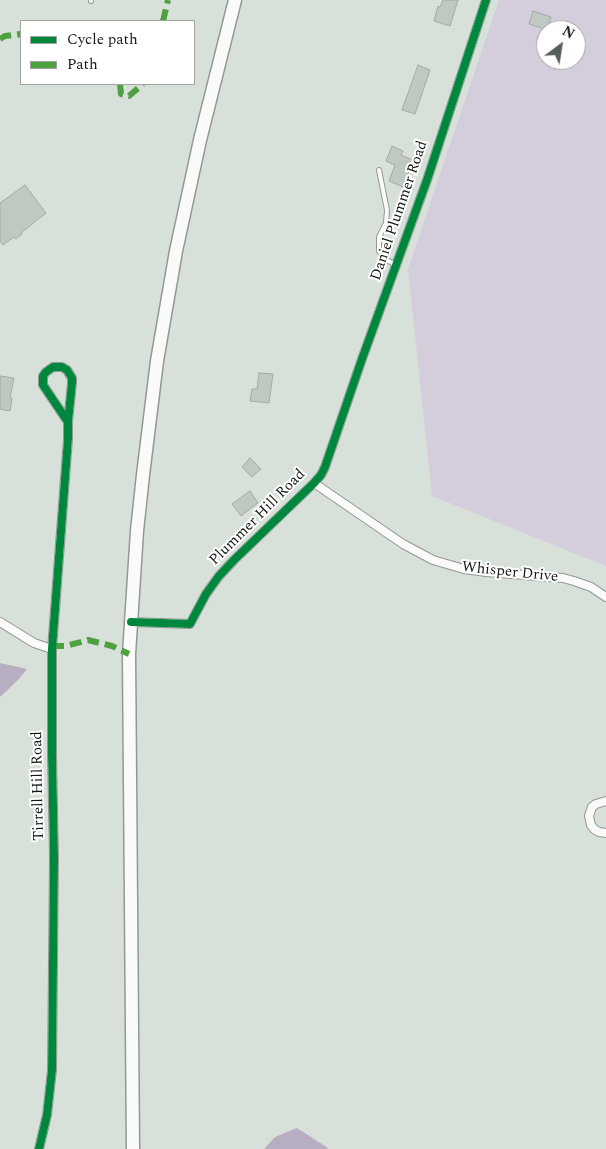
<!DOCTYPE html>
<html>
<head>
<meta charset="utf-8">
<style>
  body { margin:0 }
  #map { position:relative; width:606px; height:1149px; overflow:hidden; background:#d8e0da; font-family:Spectral,serif }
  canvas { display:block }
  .legend { position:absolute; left:20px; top:20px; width:175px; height:65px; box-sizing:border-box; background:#fff; border:1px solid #a1a3a1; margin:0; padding:6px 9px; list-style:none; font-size:15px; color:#131814 }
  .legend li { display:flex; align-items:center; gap:10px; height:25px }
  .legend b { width:25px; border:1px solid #a1a3a1 }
  .north { position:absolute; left:536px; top:20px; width:50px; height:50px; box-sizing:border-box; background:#fff; border:1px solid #a1a3a1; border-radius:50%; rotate:31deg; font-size:14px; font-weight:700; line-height:20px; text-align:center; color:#131814 }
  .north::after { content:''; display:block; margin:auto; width:18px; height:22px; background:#585e59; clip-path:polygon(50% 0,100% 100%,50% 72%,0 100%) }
</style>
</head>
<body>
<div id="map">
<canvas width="606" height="1149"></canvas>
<ul class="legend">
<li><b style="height:6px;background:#00873e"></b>Cycle path</li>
<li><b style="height:6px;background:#4ea13f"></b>Path</li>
</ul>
<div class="north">N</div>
</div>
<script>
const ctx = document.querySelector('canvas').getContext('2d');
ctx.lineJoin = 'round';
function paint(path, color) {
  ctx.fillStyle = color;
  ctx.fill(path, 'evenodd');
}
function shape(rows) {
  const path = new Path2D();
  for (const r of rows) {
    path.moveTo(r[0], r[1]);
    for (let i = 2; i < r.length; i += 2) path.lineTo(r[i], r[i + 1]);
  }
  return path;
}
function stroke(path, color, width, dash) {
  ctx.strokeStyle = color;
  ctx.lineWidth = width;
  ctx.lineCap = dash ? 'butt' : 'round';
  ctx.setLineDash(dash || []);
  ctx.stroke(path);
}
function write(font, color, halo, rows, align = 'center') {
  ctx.font = font + ' Spectral,serif';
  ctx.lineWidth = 4;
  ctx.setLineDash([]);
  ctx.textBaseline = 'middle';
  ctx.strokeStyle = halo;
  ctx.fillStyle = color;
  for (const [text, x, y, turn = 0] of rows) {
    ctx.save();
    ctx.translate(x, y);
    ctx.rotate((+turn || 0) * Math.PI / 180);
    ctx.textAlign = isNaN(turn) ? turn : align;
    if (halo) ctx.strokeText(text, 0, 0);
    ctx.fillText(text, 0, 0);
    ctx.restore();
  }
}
paint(shape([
  [499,0,606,0,606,566,432,496,408,269],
  [546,30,576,30,576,60,546,60]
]), '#d4cddc');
paint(shape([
  [0,663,27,669,18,680,0,697],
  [297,1128,328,1148,326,1149,264,1149,275,1137]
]), '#b8aec2');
const building = shape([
  [443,0,458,0,450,26,434,21,438,6,440,7,443,0],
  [533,11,551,17,547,30,529,24,533,11],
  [418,65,430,70,415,114,402,110,418,65],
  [392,146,403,151,401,155,413,160,403,187,389,181,395,165,386,161,392,146],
  [25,185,46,213,21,233,22,234,16,239,14,237,3,245,0,241,0,203,25,185],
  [259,373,273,374,269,403,250,401,252,389,257,389,259,373],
  [0,376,14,378,10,398,12,398,10,411,0,409,0,376],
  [250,458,261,469,252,477,242,467,250,458],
  [250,491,258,503,241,516,232,504,250,491]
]);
paint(building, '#bfc9c2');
stroke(building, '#a4aaa6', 1);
const service = shape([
  [91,0,91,1],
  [379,170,387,210,386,223,379,237,379,251,385,259,396,265]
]);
const minor = shape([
  [314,483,403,544,433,560,464,569,486,572,563,578,574,581,591,587,606,597],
  [0,622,34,643,52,649],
  [131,622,190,624,206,594,219,576,234,560,314,483,321,475,325,467,362,359,427,180,486,0],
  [606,801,596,804,592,807,589,816,591,825,594,829,599,832,606,833],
  [39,1149,47,1115,52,1070,54,857,52,755,52,649,68,439,68,422,72,383,72,378,67,370,62,367,53,367,46,372,43,376,43,385,68,422]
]);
const primary = shape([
  [133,1149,129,654,137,531,143,475,157,361,176,251,200,140,235,0]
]);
stroke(service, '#929894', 6);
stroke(minor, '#929894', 10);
stroke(primary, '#929894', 15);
stroke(service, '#f9faf9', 4);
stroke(minor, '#f9faf9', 8);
stroke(primary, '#f9faf9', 12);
stroke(shape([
  [163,21,168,0],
  [0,39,5,36,20,34,21,37],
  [120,84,121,94,129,96,143,84],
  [52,646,66,646,88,640,112,646,129,654]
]), '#4ea13f', 6, [12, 6]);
stroke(shape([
  [131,622,190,624,206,594,219,576,234,560,314,483,321,475,325,467,362,359,427,180,486,0],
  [39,1149,47,1115,52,1070,54,857,52,755,52,649,68,439,68,422,72,383,72,378,67,370,62,367,53,367,46,372,43,376,43,385,68,422]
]), '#00873e', 8);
write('15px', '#131814', '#fff', [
  ["Daniel Plummer Road",400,211,-71],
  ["Plummer Hill Road",258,518,-45],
  ["Whisper Drive",510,573,6],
  ["Tirrell Hill Road",39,786,-91]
]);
</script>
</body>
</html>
